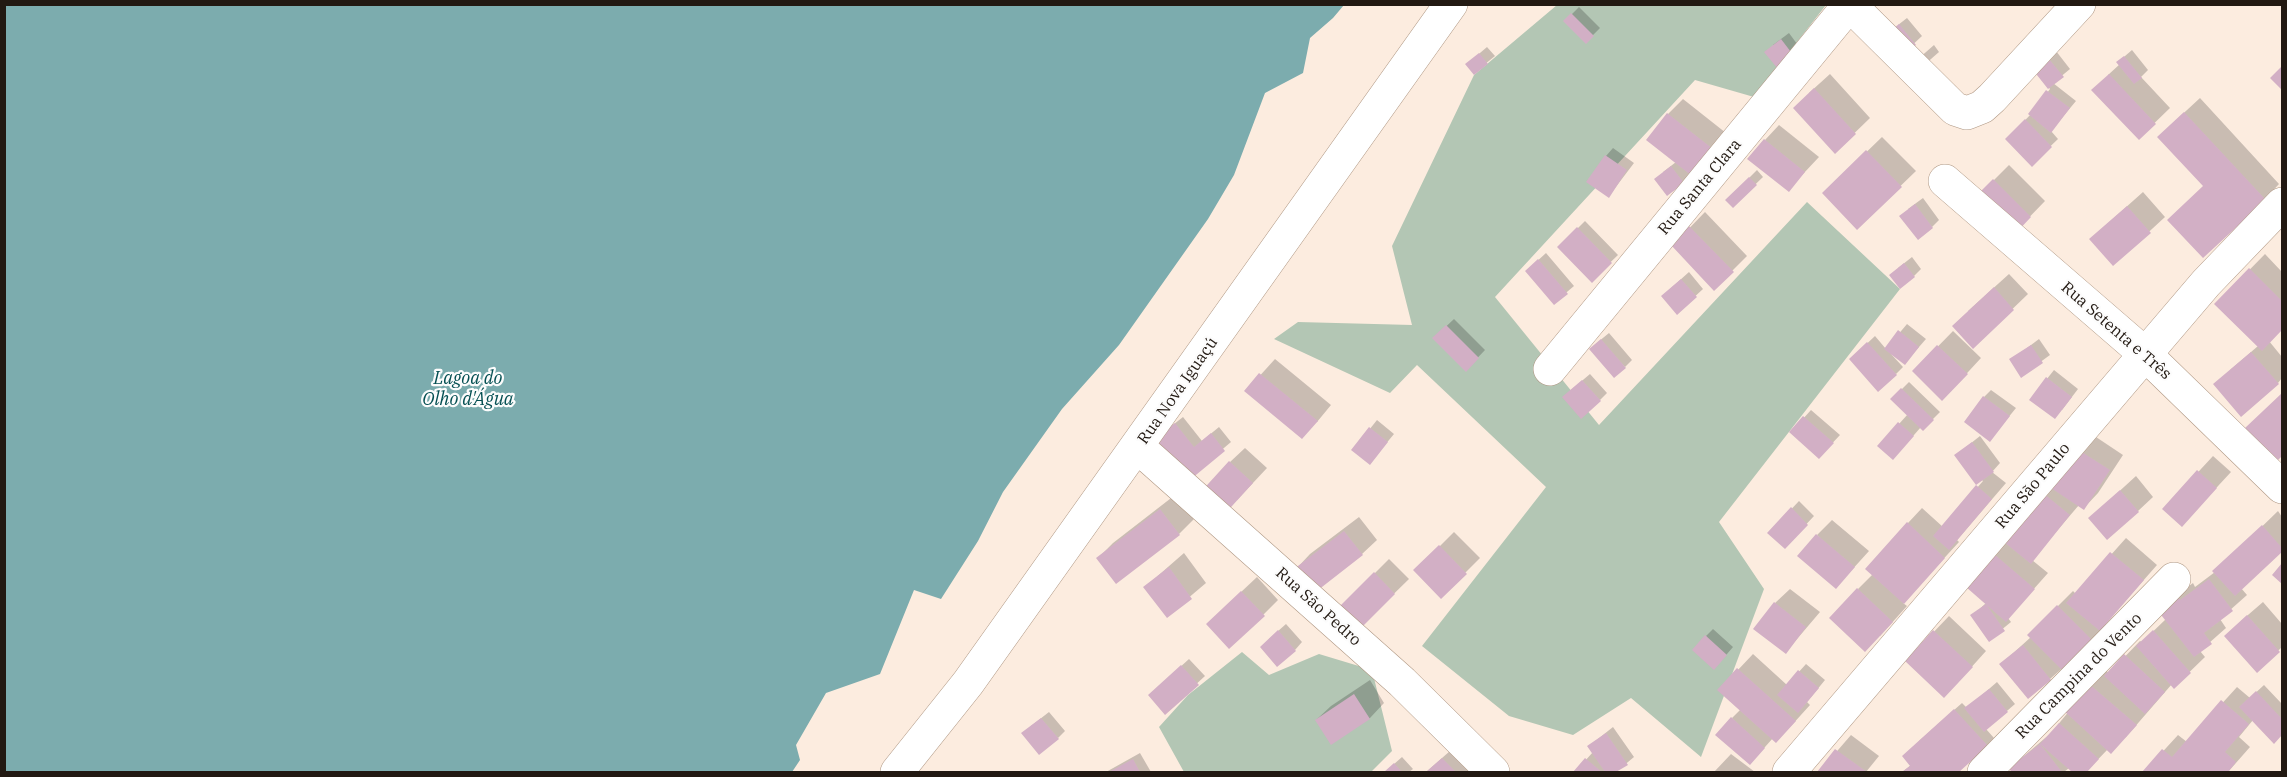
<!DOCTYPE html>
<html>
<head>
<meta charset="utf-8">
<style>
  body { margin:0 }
  #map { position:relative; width:2287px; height:777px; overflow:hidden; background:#fcecdf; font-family:"IBM Plex Serif",serif }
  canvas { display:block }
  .frame { position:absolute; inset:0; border:6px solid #221912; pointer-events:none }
</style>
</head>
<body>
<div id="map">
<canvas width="2287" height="777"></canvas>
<div class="frame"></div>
</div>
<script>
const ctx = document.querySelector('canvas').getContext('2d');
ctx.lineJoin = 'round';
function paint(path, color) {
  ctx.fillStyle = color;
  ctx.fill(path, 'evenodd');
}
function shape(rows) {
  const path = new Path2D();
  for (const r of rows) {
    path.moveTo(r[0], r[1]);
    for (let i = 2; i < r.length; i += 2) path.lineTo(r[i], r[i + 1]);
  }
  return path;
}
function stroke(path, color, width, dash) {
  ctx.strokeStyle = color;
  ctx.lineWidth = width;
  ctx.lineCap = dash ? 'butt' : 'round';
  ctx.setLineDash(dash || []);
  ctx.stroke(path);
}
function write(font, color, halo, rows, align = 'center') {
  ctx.font = font + ' "IBM Plex Serif",serif';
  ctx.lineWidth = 4.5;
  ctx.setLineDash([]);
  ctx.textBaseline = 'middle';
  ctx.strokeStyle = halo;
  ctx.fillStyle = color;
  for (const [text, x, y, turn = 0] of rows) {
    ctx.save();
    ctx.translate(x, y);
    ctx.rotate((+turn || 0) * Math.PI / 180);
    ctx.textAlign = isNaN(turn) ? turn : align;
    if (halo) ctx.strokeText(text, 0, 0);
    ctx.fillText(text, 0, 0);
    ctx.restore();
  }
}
paint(shape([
  [1557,5,1826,5,1754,97,1695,80,1495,297,1599,425,1807,202,1900,289,1719,522,1764,589,1701,757,1631,698,1573,735,1509,716,1422,646,1546,487,1417,365,1390,393,1274,339,1298,322,1412,325,1392,246,1474,75],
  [1242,652,1269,675,1319,654,1372,670,1392,751,1371,772,1184,772,1159,727,1188,695]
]), '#b3c6b4');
paint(shape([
  [5,4,1344,4,1344,5,1333,18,1310,38,1303,73,1265,93,1234,175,1208,219,1119,345,1062,409,1003,492,978,541,941,599,914,590,880,674,826,693,796,745,800,760,792,772,5,772]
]), '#7cacae');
paint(shape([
  [1579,7,1600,28,1586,42,1565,21],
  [1907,18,1922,36,1906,51,1898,25],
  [1789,33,1800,48,1793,55,1773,45],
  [1934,45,1939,52,1923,66,1918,59],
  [1487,47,1495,56,1474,73,1467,64],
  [2132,50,2148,70,2141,77,2170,108,2139,138,2108,75,2120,64,2118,62],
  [2056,51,2070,69,2053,83,2076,101,2051,131,2058,139,2032,164,2007,139,2031,114,2050,89,2035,70],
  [1830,74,1870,118,1835,152,1809,93],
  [2200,98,2279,184,2265,199,2205,186,2174,122],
  [1683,99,1726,133,1683,182,1663,172,1676,162,1668,114],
  [1779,125,1819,157,1788,190,1765,140],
  [1882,137,1916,171,1857,228,1824,193],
  [1613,148,1634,163,1609,196,1606,156],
  [2009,165,2045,201,2015,232,1979,195],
  [1757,170,1763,177,1733,206,1727,200],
  [2143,192,2165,217,2114,264,2106,225],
  [1923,198,1939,220,1932,227,1908,209],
  [1705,212,1747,256,1714,289,1673,245],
  [1585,221,1618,255,1592,280,1559,247],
  [1546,253,1574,286,1554,303,1534,264],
  [2265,254,2282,272,2282,328,2269,341,2282,357,2282,378,2278,383,2230,370,2258,346,2216,304],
  [1912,257,1921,269,1914,276,1898,268],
  [1689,272,1703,289,1677,313,1670,289],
  [2009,274,2028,294,1973,347,1968,311],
  [1454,319,1485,350,1466,370,1434,338],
  [1907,324,1926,339,1905,363,1891,354,1903,367,1896,374,1858,352,1875,336,1886,349],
  [1953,331,1981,358,1957,384,1914,371],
  [1609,333,1632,360,1625,367,1598,342],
  [2039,339,2050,355,2021,376,2011,360],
  [1275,359,1331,405,1317,422,1246,391],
  [2054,370,2078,389,2062,410,2031,399],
  [1590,374,1607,393,1600,400,1571,390],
  [1909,382,1940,412,1923,429,1921,427,1900,451,1879,446,1908,414,1892,399],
  [1991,390,2016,408,1990,440,1984,397],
  [2282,394,2282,454,2277,459,2262,413],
  [1811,410,1840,435,1826,450,1791,432],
  [1183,417,1202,441,1219,427,1231,442,1185,481,1160,435],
  [1377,420,1394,434,1370,463,1353,450],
  [2093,435,2123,455,2098,493,2084,508,2079,505,2032,560,2048,573,2008,618,2011,622,1989,640,1972,616,1986,603,1995,555],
  [1980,436,2000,463,1992,472,2006,483,1957,540,1959,542,1903,603,1907,606,1880,636,1858,589,1873,574,1908,523,1922,508,1943,527,1983,481,1956,455],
  [1245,448,1267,468,1237,500,1230,462],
  [2213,456,2231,472,2182,525,2164,509],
  [2136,476,2153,497,2138,511,2090,518],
  [1175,495,1194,519,1179,534,1098,558,1113,543],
  [1799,501,1814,516,1785,547,1769,533],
  [2278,511,2282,517,2282,550,2241,588,2247,595,2220,619,2226,628,2200,651,2205,657,2174,687,2172,684,2126,737,2108,749,2086,772,2074,772,2069,768,2064,772,2014,772,2010,768,2051,733,2104,669,2109,673,2140,641,2142,642,2166,619,2175,596,2193,583,2195,587,2215,572],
  [1359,517,1377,540,1362,554,1296,569,1310,554],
  [1832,520,1869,551,1850,572,1817,535],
  [1454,532,1480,558,1441,597,1416,570],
  [2126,538,2157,565,2105,624,2109,627,2050,679,2001,664,2031,637,2029,635,2073,591,2076,594],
  [1184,553,1206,583,1167,616,1145,587],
  [1389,559,1409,579,1358,629,1338,610],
  [1257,577,1278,600,1263,615,1223,609],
  [1790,589,1820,612,1786,652,1775,603],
  [2263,602,2282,624,2282,647,2257,671,2241,621],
  [1949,616,1986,651,1959,681,1907,660],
  [1286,624,1302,642,1295,650,1269,639],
  [1713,629,1733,647,1721,661,1706,636],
  [1753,654,1787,685,1806,664,1825,680,1807,702,1810,705,1791,726,1773,738,1757,756,1732,718,1741,709,1719,690],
  [1189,659,1205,676,1165,713,1157,688],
  [1370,680,1384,703,1370,718,1332,743,1316,720,1331,706],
  [1997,682,2015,704,1986,729,1994,738,1987,745,1956,772,1902,772,1911,765,1919,741,1962,703,1967,708],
  [2264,685,2282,704,2282,733,2274,742,2253,720,2239,737,2250,747,2228,772,2144,772,2178,735,2187,742,2237,687,2250,698],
  [1049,712,1065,731,1058,738,1031,726],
  [1613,727,1634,757,1616,772,1575,772,1593,752,1589,746],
  [1851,735,1879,756,1866,772,1819,772],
  [1458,744,1476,772,1426,772],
  [1140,753,1151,772,1106,772],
  [1731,754,1755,772,1714,772],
  [1402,757,1413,769,1409,772,1385,772]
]), '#0003');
paint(shape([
  [1571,13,1594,36,1586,44,1563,21],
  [1899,24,1916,45,1906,53,1889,32],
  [1781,39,1794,56,1778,69,1764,52],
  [1479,53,1488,64,1474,75,1465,64],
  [2124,56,2142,78,2134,84,2116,62],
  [2048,58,2064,77,2048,89,2033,70],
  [2282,66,2282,90,2270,78],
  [2109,74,2156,124,2139,140,2091,90],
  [1814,88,1856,134,1835,154,1793,108],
  [2046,90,2070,108,2051,133,2028,114],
  [2184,112,2266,200,2203,258,2167,220,2203,186,2157,137],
  [1667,113,1713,149,1692,176,1646,140],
  [2025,119,2052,147,2032,167,2005,139],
  [1764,139,1805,172,1789,192,1747,159],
  [1866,150,1902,187,1857,230,1822,193],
  [1605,155,1627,170,1609,198,1586,182],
  [1671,166,1684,183,1667,196,1654,179],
  [1749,177,1757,185,1733,208,1725,200],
  [1993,179,2031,217,2015,234,1977,195],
  [1915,204,1933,228,1918,240,1899,216],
  [2127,206,2151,233,2113,266,2089,239],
  [1689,226,1734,272,1714,291,1671,245],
  [1577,227,1612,263,1592,283,1557,247],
  [1538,259,1568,294,1554,305,1525,271],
  [1904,263,1915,277,1900,289,1889,275],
  [2249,268,2282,301,2282,330,2262,351,2214,304],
  [1681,279,1697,297,1677,315,1661,296],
  [1994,287,2014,310,1973,349,1952,326],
  [1446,325,1479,358,1466,372,1432,338],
  [1898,330,1919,347,1905,365,1884,349],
  [1601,339,1626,368,1614,378,1589,349],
  [1867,342,1897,375,1878,392,1849,359],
  [1937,345,1968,374,1942,401,1912,371],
  [2031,345,2043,363,2021,378,2009,359],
  [2251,352,2279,384,2241,417,2213,384],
  [1259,373,1318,421,1302,439,1244,391],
  [2046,377,2072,397,2055,419,2029,400],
  [1582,380,1601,401,1581,419,1562,397],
  [1901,388,1934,420,1923,431,1890,399],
  [2282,393,2282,456,2277,461,2245,428],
  [1983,396,2010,416,1990,442,1964,422],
  [1803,416,1834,443,1819,459,1789,432],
  [1898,422,1914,436,1893,460,1877,446],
  [1175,423,1194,447,1211,433,1225,451,1185,484,1151,442],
  [1369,427,1388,442,1370,465,1351,450],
  [1972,442,1994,472,1976,485,1954,455],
  [2077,449,2110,470,2084,510,2051,488],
  [1229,461,1253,483,1222,517,1198,495],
  [2197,470,2217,488,2182,527,2162,509],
  [1976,485,1992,499,1949,550,1933,536],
  [2120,490,2139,512,2107,540,2088,518],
  [2043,493,2070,515,2031,564,2004,542],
  [1791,507,1808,525,1785,549,1767,533],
  [1160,509,1180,535,1116,584,1096,558],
  [1907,522,1945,558,1904,604,1865,569],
  [2262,525,2282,548,2282,552,2235,596,2212,571],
  [1344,531,1363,555,1313,594,1294,569],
  [1816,534,1855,567,1836,589,1797,556],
  [1439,545,1467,574,1441,599,1413,570],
  [2110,552,2144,580,2100,631,2066,603],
  [1994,554,2035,589,2006,622,1966,587],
  [2282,563,2282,584,2272,575],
  [1169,567,1192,599,1167,618,1143,587],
  [1374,572,1395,594,1358,631,1336,610],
  [2209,579,2233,611,2204,633,2212,644,2194,657,2158,611,2177,596,2180,600],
  [1857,588,1893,622,1865,652,1829,618],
  [1241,591,1265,616,1229,649,1206,624],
  [1774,602,1806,627,1786,654,1753,629],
  [1986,604,2005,631,1989,642,1970,615],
  [2057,605,2095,643,2065,673,2027,635],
  [2247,615,2280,652,2257,673,2224,636],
  [1278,630,1296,651,1277,667,1260,647],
  [1933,630,1973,667,1944,698,1905,661],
  [2153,630,2191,673,2174,689,2136,646],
  [1705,635,1727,655,1714,670,1692,650],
  [2023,645,2051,680,2028,699,1999,664],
  [2124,654,2165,692,2145,714,2104,676],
  [1181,665,1199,685,1165,715,1148,695],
  [1737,668,1796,721,1776,743,1717,690],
  [1798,670,1819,688,1798,713,1777,695],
  [2088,683,2137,725,2111,754,2064,711],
  [1989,689,2008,712,1984,732,1964,708],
  [2256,691,2282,719,2282,735,2274,744,2239,707],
  [1354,694,1370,719,1331,745,1315,720],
  [2221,700,2249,724,2225,752,2236,762,2228,772,2142,772,2162,749,2172,757],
  [1954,709,1988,746,1959,772,1902,772,1910,766,1902,756],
  [1731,717,1765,748,1750,765,1715,735],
  [1041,718,1059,739,1039,755,1021,733],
  [2059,723,2099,759,2087,772,2072,772,2040,744],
  [1606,733,1628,765,1616,772,1605,772,1587,746],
  [2040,744,2062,772,2012,772,2008,768],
  [1835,749,1867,772,1817,772],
  [1442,758,1456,772,1426,772],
  [1585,758,1602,772,1573,772],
  [1133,759,1140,772,1109,772],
  [1394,763,1402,772,1384,772]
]), '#d2afc5');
const minor = shape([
  [1850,5,1955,109,1967,113,1982,107,1992,98,2079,4],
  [1945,181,2145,354,2282,487],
  [1550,369,1850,4],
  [1138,447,1402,682,1493,772],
  [897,772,968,683,1451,4],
  [1789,772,2206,283,2282,204],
  [1984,772,2174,579]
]);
stroke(minor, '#af9783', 34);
stroke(minor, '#fff', 33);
write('16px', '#221912', '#fcfcfc', [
  ["Rua Santa Clara",1700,187,-50],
  ["Rua Setenta e Três",2116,331,41],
  ["Rua Nova Iguaçú",1178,391,-55],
  ["Rua São Paulo",2033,486,-50],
  ["Rua São Pedro",1318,607,42],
  ["Rua Campina do Vento",2079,676,-45]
]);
write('italic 18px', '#044f52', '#fcfcfc', [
  ["Lagoa do",468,379],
  ["Olho d'Água",468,400]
]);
</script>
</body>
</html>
